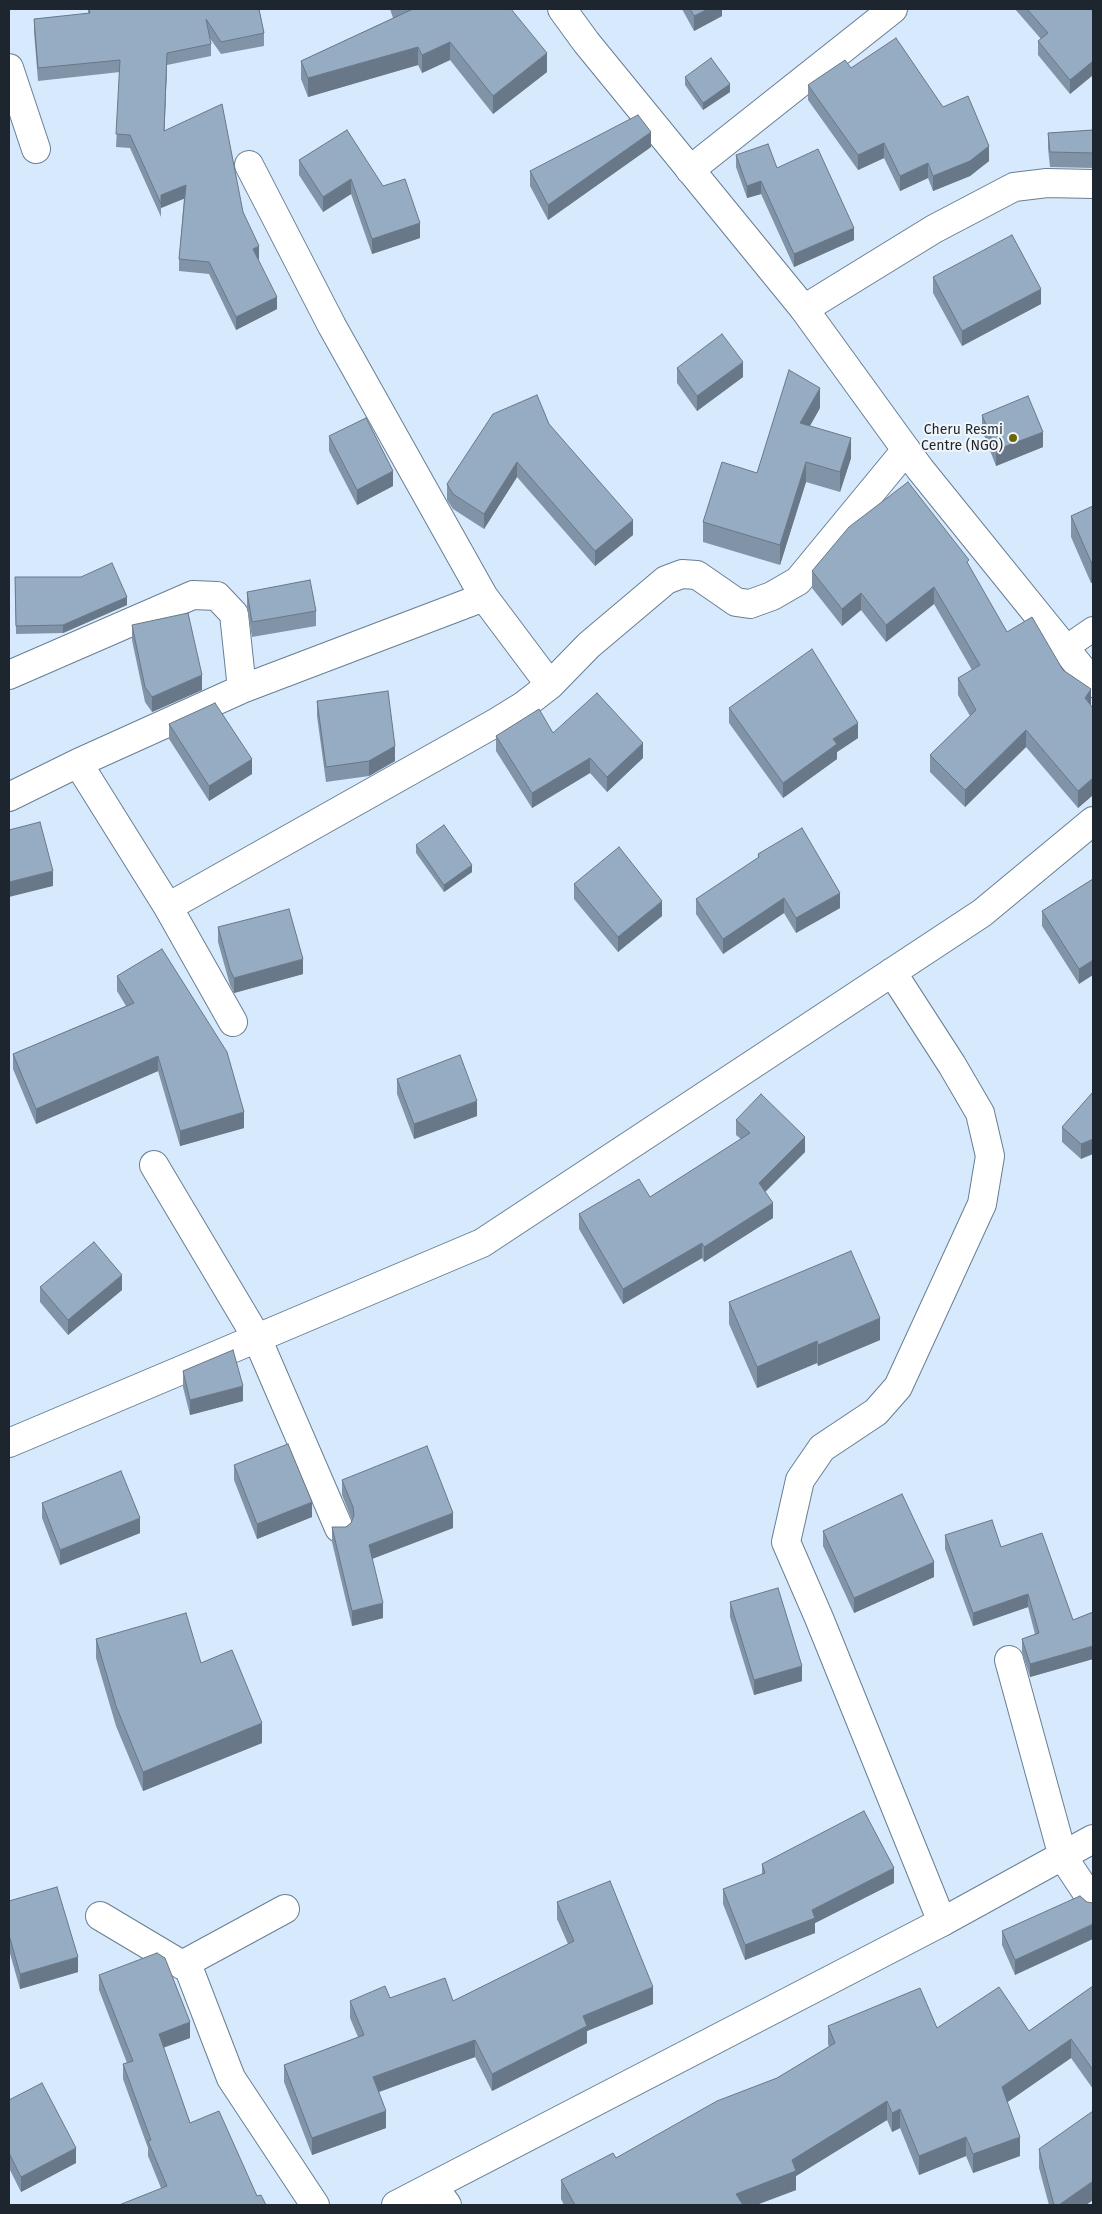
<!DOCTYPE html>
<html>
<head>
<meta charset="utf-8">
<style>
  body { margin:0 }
  #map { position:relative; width:1102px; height:2214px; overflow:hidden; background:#d7eafd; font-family:"Fira Sans",sans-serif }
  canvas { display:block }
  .frame { position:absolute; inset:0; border:10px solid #1d252e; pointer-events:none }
</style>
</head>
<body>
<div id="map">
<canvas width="1102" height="2214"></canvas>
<div class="frame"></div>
</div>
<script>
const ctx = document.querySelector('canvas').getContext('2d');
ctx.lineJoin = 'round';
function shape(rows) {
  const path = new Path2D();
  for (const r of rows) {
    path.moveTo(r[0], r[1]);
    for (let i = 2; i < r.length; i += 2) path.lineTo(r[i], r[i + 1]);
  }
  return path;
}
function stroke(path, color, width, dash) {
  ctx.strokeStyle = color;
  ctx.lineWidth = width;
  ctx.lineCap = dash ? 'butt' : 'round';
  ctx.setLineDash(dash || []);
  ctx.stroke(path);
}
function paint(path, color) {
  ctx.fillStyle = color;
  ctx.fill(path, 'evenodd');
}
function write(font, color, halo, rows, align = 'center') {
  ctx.font = font + ' "Fira Sans",sans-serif';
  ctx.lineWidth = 4;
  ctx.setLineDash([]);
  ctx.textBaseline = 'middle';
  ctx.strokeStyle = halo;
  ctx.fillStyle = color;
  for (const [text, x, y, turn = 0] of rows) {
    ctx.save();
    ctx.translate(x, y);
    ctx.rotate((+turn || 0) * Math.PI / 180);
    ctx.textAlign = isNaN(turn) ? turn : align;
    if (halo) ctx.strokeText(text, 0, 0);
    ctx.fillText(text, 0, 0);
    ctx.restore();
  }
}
const lane = shape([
  [1064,649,1093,629]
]);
const street = shape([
  [9,68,36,149],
  [249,165,332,326,484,597,550,685,589,645,666,580,682,574,697,575,736,602,750,604,772,596,798,581,906,450],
  [690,170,893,9],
  [804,309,934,229,1014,187,1047,183,1093,184],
  [9,675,193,595,217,596,234,614,242,689],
  [78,763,168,907,233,1022],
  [9,797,78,763,242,689,484,597],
  [168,907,497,722,523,706,550,685],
  [892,972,952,1065,980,1113,990,1156,982,1204,898,1387,876,1412,822,1448,800,1480,786,1542,819,1618,942,1922],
  [154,1165,257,1338,339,1528],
  [9,1443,482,1243,982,913,1093,821],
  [1009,1660,1063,1857,1093,1902],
  [100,1916,189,1969,231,2078,315,2205],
  [182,1965,285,1909],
  [433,2186,447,2205]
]);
const secondary = shape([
  [562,9,586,42,804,309,920,469,1093,683],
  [396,2205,942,1922,1093,1839]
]);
stroke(lane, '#687e93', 26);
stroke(street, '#687e93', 30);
stroke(secondary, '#687e93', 30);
stroke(lane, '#fff', 24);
stroke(street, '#fff', 28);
stroke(secondary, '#fff', 28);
paint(shape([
  [88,9,259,9,264,33,264,46,221,54,209,37,211,44,211,56,167,65,164,131,243,212,259,259,258,259,277,309,236,330,209,274,179,271,179,259,184,198,161,208,161,217,130,148,116,147,120,72,38,81,34,32,34,19,88,14],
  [390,9,511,9,547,72,493,114,450,60,422,73,418,65,308,97,301,79,301,61,393,18],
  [682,9,722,9,722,16,694,31],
  [1015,9,1093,9,1093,75,1070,94,1038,55,1038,41,1041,39],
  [851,68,943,107,989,161,970,176,933,191,928,178,900,191,884,158,858,170,808,100,808,85],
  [685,77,730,92,703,110,685,85],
  [1093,130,1093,168,1050,167,1048,148,1048,133],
  [651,147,548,220,530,186,530,171],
  [736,155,777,168,854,240,794,267,761,194,747,198,736,167],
  [299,160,383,186,420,238,372,254,351,194,323,212,299,175],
  [933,277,1041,304,962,346,933,293],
  [677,368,743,377,697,411,677,383],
  [820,408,810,426,851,458,840,492,806,482,780,565,703,542,703,522,757,473],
  [982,415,1043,447,996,466,982,430],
  [549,424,633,535,595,566,517,477,484,529,453,509,447,500,447,484],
  [329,436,393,486,357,505,329,451],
  [1093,506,1093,582,1091,583,1071,537,1071,516],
  [969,566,1007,632,1063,670,1093,708,1093,795,1078,808,1026,747,965,807,930,772,930,755,970,716,958,695,958,678,972,670,934,604,886,642,861,610,842,626,812,588,812,571],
  [15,577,127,605,63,633,16,634],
  [247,592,316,611,316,626,252,637,247,607],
  [132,625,202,690,152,712,145,702,132,640],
  [317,701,395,761,369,776,326,782,317,716],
  [729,708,858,738,837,752,837,759,783,798,729,723],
  [169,724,252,774,209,801,169,739],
  [553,733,643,758,607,792,590,773,532,808,496,751,496,736],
  [416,845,472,872,444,892,416,853],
  [758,854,840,908,796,933,784,913,723,954,696,914,696,899,758,859],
  [1093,879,1079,984,1042,926,1042,911],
  [574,884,662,916,618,952,574,899],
  [218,927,303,974,234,993,230,985,218,942],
  [117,976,244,1128,180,1146,158,1071,36,1124,13,1069,13,1054,126,1006,117,991],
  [397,1079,477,1116,414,1139,397,1094],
  [1093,1092,1081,1159,1062,1142,1062,1127],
  [736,1120,805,1152,765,1192,773,1218,704,1262,702,1258,623,1304,579,1229,579,1214,650,1197,741,1139,736,1135],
  [40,1287,122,1290,68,1335,40,1302],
  [729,1302,880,1340,818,1366,817,1363,757,1388,729,1324],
  [183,1371,243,1401,190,1415,183,1387],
  [234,1465,312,1517,257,1539,234,1480],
  [342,1480,453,1528,372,1559,383,1618,352,1626,332,1542,332,1527,346,1527,351,1523,352,1520,342,1495],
  [42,1503,140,1533,60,1565,42,1518],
  [823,1531,934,1577,854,1613,823,1546],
  [945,1535,1001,1547,1073,1620,1093,1612,1093,1659,1030,1677,1022,1652,1022,1639,1035,1634,1028,1607,973,1626,945,1549],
  [730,1602,802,1681,754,1695,730,1617],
  [96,1639,201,1663,262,1743,143,1791,116,1726,96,1658],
  [762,1864,894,1883,815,1923,815,1933,745,1960,723,1904,723,1889,762,1875],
  [9,1901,78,1972,20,1989,9,1950],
  [557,1902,653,2004,587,2031,587,2043,492,2091,475,2057,379,2092,386,2128,312,2155,284,2082,284,2065,358,2037,350,2018,350,2001,390,1998,453,2001,568,1944,557,1919],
  [1087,1902,1015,1975,1002,1945,1002,1931],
  [99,1975,190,2038,163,2048,190,2123,257,2196,266,2205,161,2188,148,2156,148,2148,123,2079,123,2064,127,2063,99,1990],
  [1093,1986,1093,2089,1071,2058,1007,2102,1020,2156,973,2173,966,2156,919,2175,900,2128,892,2132,887,2120,796,2176,796,2190,756,2205,564,2205,561,2199,561,2180,616,2158,777,2078,829,2047,828,2044,828,2026,1029,2031],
  [9,2100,76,2163,21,2192,9,2168],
  [1039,2149,1093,2200,1086,2205,1049,2205,1039,2168]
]), '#8194a7');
paint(shape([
  [708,9,722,9,722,16,694,31,694,16],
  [450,42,450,60,422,73,422,55],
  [418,47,418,65,308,97,308,78],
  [167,53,167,65,164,144,164,131],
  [547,53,547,72,493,114,493,96],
  [1093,61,1093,75,1070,94,1070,80],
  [730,84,730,92,703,110,703,103],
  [651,132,651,147,548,220,548,205],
  [884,143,884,158,858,170,858,155],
  [989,146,989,161,970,176,933,191,933,176],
  [928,163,928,178,900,191,900,176],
  [351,179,351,194,323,212,323,197],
  [761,181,761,194,747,198,747,186],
  [186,185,186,198,161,208,161,217,161,195],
  [420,223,420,238,372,254,372,239],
  [854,228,854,240,794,267,794,254],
  [259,246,259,259,253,262,253,249],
  [1041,289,1041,304,962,346,962,331],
  [277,297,277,309,236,330,236,317],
  [743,362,743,377,697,411,697,396],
  [820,388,820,408,800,443,800,423],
  [1043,432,1043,447,996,466,996,450],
  [851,438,851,458,840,492,840,472],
  [517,462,517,477,484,529,484,514],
  [806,462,806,482,780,565,780,545],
  [393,471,393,486,357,505,357,490],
  [633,520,633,535,595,566,595,551],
  [1093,561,1093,582,1091,583,1091,562],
  [934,587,934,604,886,642,886,625],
  [861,593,861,610,842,626,842,609],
  [127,597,127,605,63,633,63,625],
  [202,675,202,690,152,712,152,697],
  [1091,689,1091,706,1085,698],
  [858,723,858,738,837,752,837,759,783,798,783,783,833,739],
  [1026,730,1026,747,965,807,965,790],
  [643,743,643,758,607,792,607,777],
  [395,746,395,761,369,776,369,761],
  [590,758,590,773,532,808,532,793],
  [252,759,252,774,209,801,209,786],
  [1093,778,1093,795,1078,808,1078,791],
  [472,865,472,872,444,892,444,885],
  [53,871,53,886,9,897,9,882],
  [840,893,840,908,796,933,796,918],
  [784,898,784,913,723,954,723,939],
  [662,901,662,916,618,952,618,937],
  [303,959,303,974,234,993,234,978],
  [1093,960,1093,975,1079,984,1079,969],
  [158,1056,158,1071,36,1124,36,1109],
  [477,1101,477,1116,414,1139,414,1124],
  [244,1112,244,1128,180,1146,180,1131],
  [805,1137,805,1152,759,1198,759,1183],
  [1093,1139,1093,1154,1081,1159,1081,1144],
  [773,1203,773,1218,704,1262,704,1247],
  [702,1243,702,1258,623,1304,623,1289],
  [122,1275,122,1290,68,1335,68,1320],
  [880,1318,880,1340,818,1366,818,1345],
  [817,1341,817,1363,757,1388,757,1367],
  [243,1386,243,1401,190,1415,190,1400],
  [312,1502,312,1517,257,1539,257,1524],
  [453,1513,453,1528,369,1560,369,1545],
  [140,1518,140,1533,60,1565,60,1550],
  [934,1562,934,1577,854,1613,854,1598],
  [1028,1594,1028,1607,973,1626,973,1613],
  [383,1603,383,1618,352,1626,352,1611],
  [1093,1646,1093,1659,1030,1677,1030,1664],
  [802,1666,802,1681,754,1695,754,1680],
  [262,1723,262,1743,143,1791,143,1772],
  [894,1868,894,1883,815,1923,815,1933,745,1960,745,1945,812,1910],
  [1093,1924,1093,1939,1015,1975,1015,1960],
  [78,1957,78,1972,20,1989,20,1974],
  [653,1987,653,2004,587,2031,587,2043,492,2091,492,2074,583,2016],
  [190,2022,190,2038,159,2049,159,2034],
  [1071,2039,1071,2058,1002,2106,1002,2087],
  [475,2040,475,2057,373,2094,373,2077],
  [887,2101,887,2120,796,2176,796,2190,756,2205,736,2205,736,2194],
  [900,2109,900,2128,892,2132,892,2113],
  [386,2111,386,2128,312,2155,312,2138],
  [966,2137,966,2156,919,2175,919,2156],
  [1020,2137,1020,2156,973,2173,973,2154],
  [76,2148,76,2163,21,2192,21,2177],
  [1093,2181,1093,2200,1086,2205,1059,2205]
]), '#697888');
const building = shape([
  [89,9,259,9,264,33,221,42,206,19,211,44,167,53,164,131,222,104,243,212,259,246,253,249,277,297,236,317,209,262,179,259,186,185,161,195,161,204,130,135,116,134,120,60,38,68,34,19,90,13,89,9],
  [413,9,511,9,547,53,493,96,450,42,422,55,418,47,308,78,301,61,413,9],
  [690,9,708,9,694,16,690,9],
  [1027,9,1093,9,1093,61,1070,80,1038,41,1048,33,1027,9],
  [896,38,943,107,968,96,989,146,970,161,933,176,928,163,900,176,884,143,858,155,808,85,845,60,851,68,896,38],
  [711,58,730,84,703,103,685,77,711,58],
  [638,115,651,132,548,205,530,171,638,115],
  [347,130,383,186,405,179,420,223,372,239,351,179,323,197,299,160,347,130],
  [1093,130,1093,153,1050,152,1048,133,1093,130],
  [768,144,777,168,818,149,854,228,794,254,761,181,747,186,736,155,768,144],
  [1012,235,1041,289,962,331,933,277,1012,235],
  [722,334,743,362,697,396,677,368,722,334],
  [789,370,820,388,800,423,851,438,840,472,806,462,780,545,703,522,722,462,757,473,789,370],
  [537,395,549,424,633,520,595,551,517,462,484,514,453,494,447,484,493,414,537,395],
  [1028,396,1043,432,996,450,982,415,1028,396],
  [366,418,393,471,357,490,329,436,366,418],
  [908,482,969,560,967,562,1007,632,1032,617,1063,670,1091,689,1085,698,1093,708,1093,778,1078,791,1026,730,965,790,930,755,976,710,958,678,980,665,934,587,886,625,861,593,842,609,812,571,849,527,908,482],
  [1093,506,1093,561,1091,562,1071,516,1093,506],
  [112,563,127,597,63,625,16,626,15,577,81,577,112,563],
  [310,580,316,611,252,622,247,592,310,580],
  [188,613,202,675,152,697,145,687,132,625,188,613],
  [812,649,858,723,833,739,837,744,783,783,729,708,812,649],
  [388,691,395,746,369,761,326,767,317,701,388,691],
  [597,693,643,743,607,777,590,758,532,793,496,736,539,709,553,733,597,693],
  [215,703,252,759,209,786,169,724,215,703],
  [40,822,53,871,9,882,9,830,40,822],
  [444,825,472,865,444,885,416,845,444,825],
  [802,828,840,893,796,918,784,898,723,939,696,899,759,857,758,854,802,828],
  [619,847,662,901,618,937,574,884,619,847],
  [1093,879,1093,960,1079,969,1042,911,1093,879],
  [289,909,303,959,234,978,230,970,218,927,289,909],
  [162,949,227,1052,244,1112,180,1131,158,1056,36,1109,13,1054,134,1003,117,976,162,949],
  [460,1055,477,1101,414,1124,397,1079,460,1055],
  [1093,1092,1093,1139,1081,1144,1062,1127,1093,1092],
  [761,1094,805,1137,759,1183,773,1203,704,1247,702,1243,623,1289,579,1214,639,1179,650,1197,750,1133,736,1120,761,1094],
  [94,1242,122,1275,68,1320,40,1287,94,1242],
  [851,1251,880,1318,818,1345,817,1341,757,1367,729,1302,851,1251],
  [233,1350,243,1386,190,1400,183,1371,233,1350],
  [288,1444,312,1502,257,1524,234,1465,288,1444],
  [427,1446,453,1513,369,1545,383,1603,352,1611,332,1527,346,1527,351,1523,354,1515,353,1507,342,1480,427,1446],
  [121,1471,140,1518,60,1550,42,1503,121,1471],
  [902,1494,934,1562,854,1598,823,1531,902,1494],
  [992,1520,1001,1547,1042,1533,1073,1620,1093,1612,1093,1646,1030,1664,1022,1639,1039,1633,1028,1594,973,1613,945,1535,992,1520],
  [778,1588,802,1666,754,1680,730,1602,778,1588],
  [186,1613,201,1663,232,1650,262,1723,143,1772,116,1706,96,1639,186,1613],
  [864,1811,894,1868,812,1910,815,1918,745,1945,723,1889,765,1873,762,1864,864,1811],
  [610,1881,653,1987,583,2016,587,2026,492,2074,475,2040,373,2077,386,2111,312,2138,284,2065,364,2035,350,2001,385,1986,390,1998,445,1978,453,2001,574,1941,557,1902,610,1881],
  [57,1887,78,1957,20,1974,9,1935,9,1901,57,1887],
  [1080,1896,1087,1902,1093,1903,1093,1924,1015,1960,1002,1931,1080,1896],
  [157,1953,165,1958,190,2022,159,2034,190,2123,219,2111,257,2196,261,2195,266,2205,119,2205,167,2186,148,2141,151,2140,123,2064,133,2061,99,1975,157,1953],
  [1093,1986,1093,2070,1071,2039,1002,2087,1020,2137,973,2154,966,2137,919,2156,900,2109,892,2113,887,2101,792,2160,796,2171,736,2194,743,2205,575,2205,561,2180,613,2153,616,2158,717,2101,777,2078,835,2043,828,2026,920,1988,937,2028,999,1987,1029,2031,1093,1986],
  [42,2083,76,2148,21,2177,9,2153,9,2100,42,2083],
  [1093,2111,1093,2181,1059,2205,1054,2205,1039,2149,1093,2111]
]);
paint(building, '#96acc2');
stroke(building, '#697888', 1);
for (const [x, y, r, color] of [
  [1013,438,5,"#696700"]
]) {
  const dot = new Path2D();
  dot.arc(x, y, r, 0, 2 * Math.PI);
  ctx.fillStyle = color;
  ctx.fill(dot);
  stroke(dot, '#f0f5fa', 2);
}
write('14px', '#1d252e', '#f0f5fa', [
  ["Cheru Resmi",1003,430],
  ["Centre (NGO)",1003,446]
], 'right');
</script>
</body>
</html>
